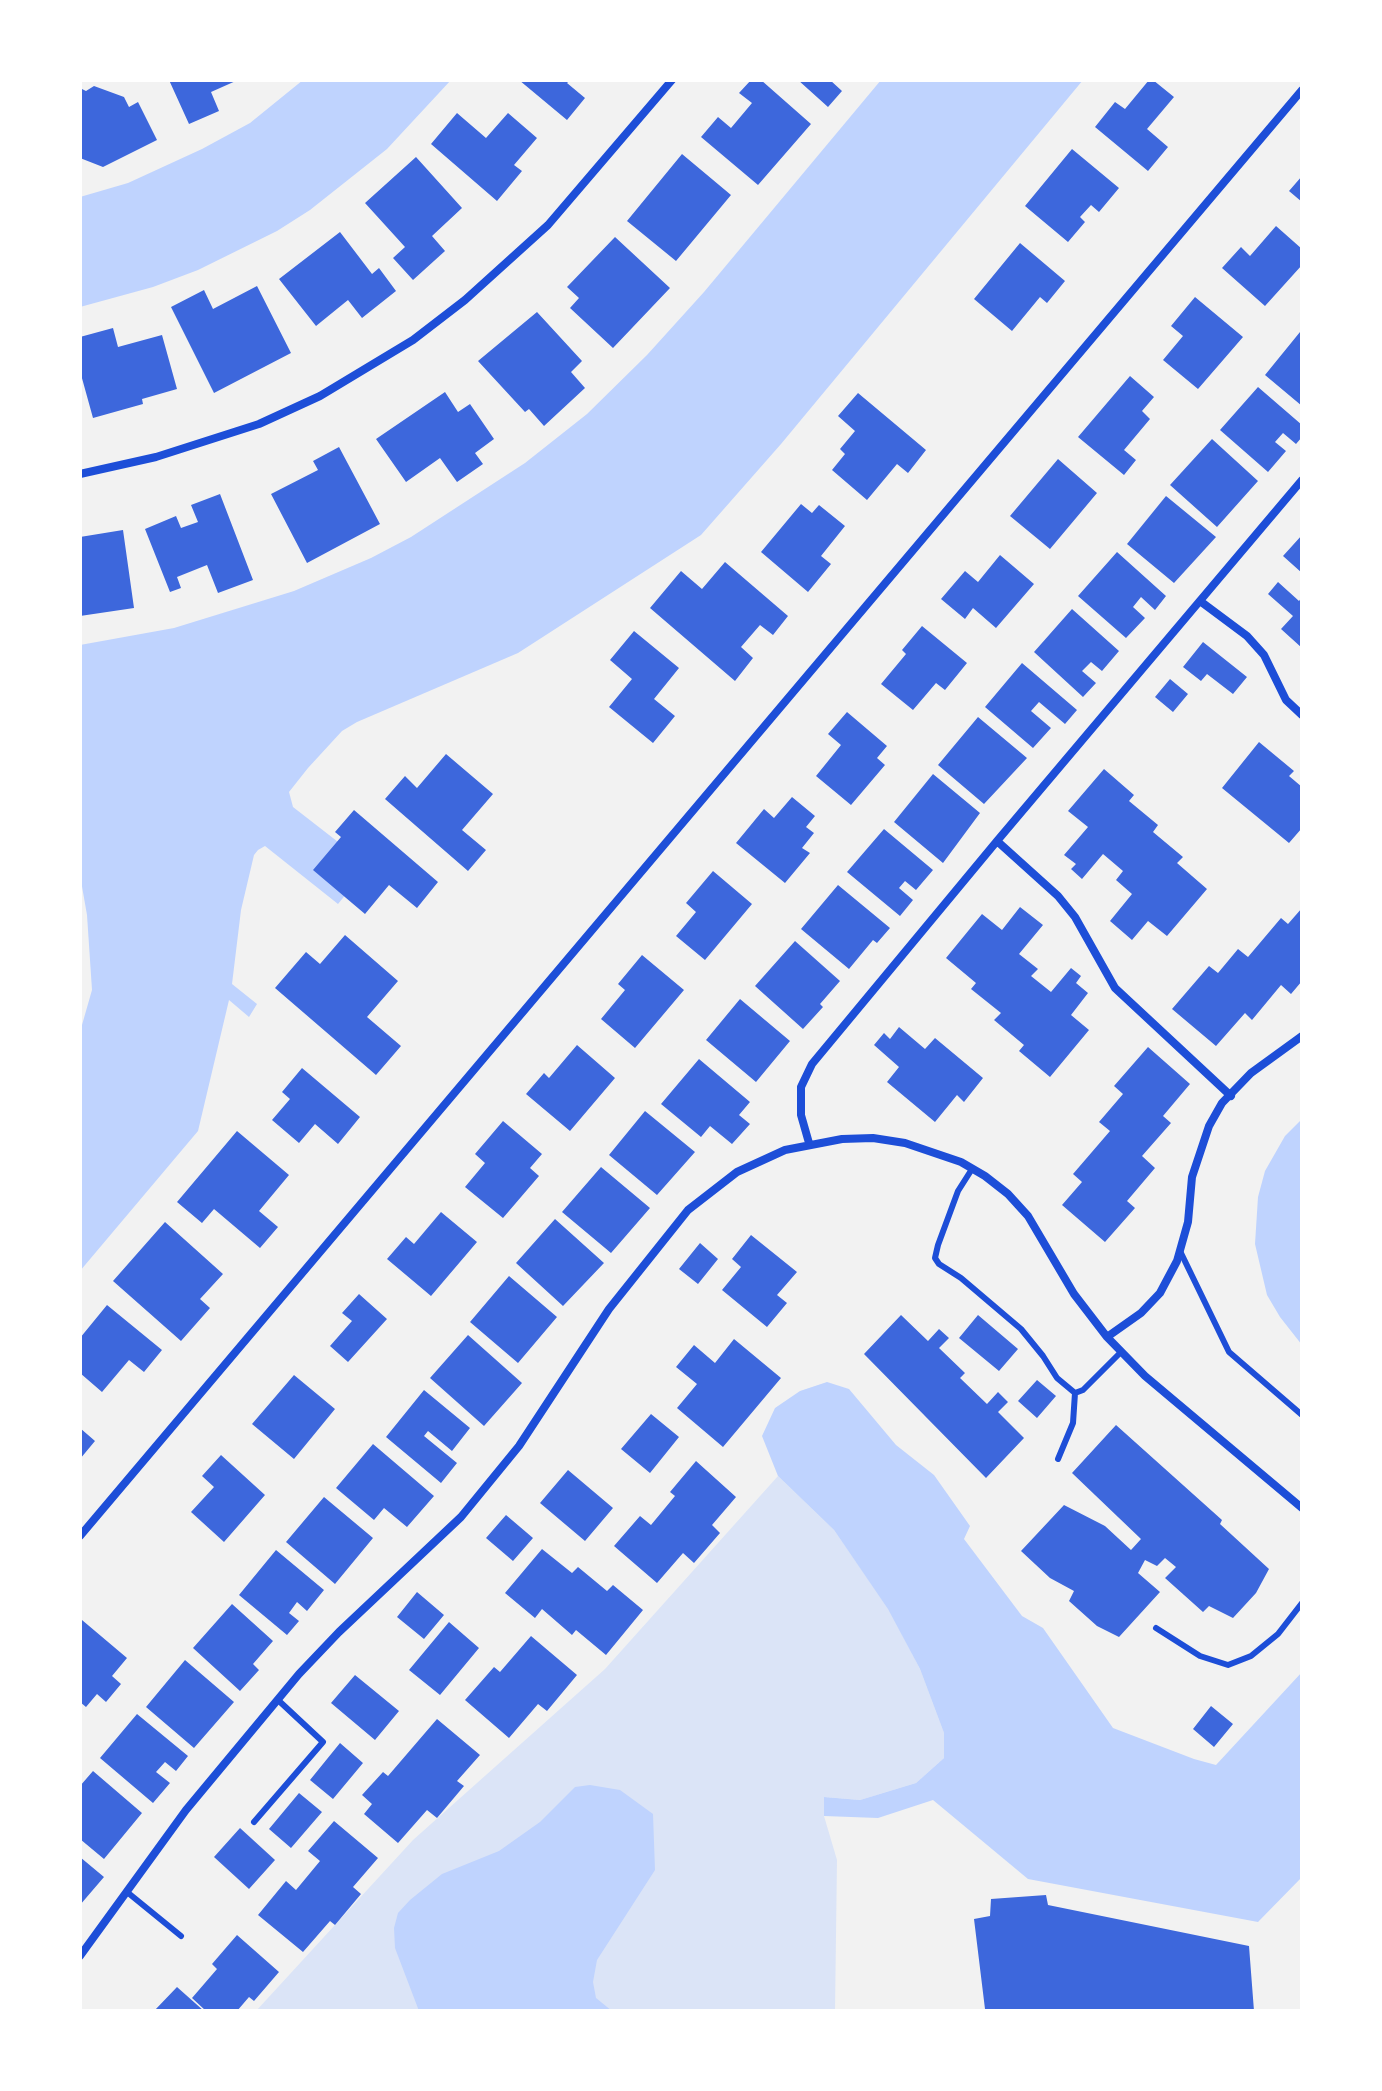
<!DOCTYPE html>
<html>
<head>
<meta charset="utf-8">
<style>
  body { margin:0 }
  #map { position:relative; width:1382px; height:2091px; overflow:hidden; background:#f2f2f2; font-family:"Varela Round",sans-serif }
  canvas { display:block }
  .frame { position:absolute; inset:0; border:82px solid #fff; pointer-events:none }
</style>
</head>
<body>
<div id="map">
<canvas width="1382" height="2091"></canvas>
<div class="frame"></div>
</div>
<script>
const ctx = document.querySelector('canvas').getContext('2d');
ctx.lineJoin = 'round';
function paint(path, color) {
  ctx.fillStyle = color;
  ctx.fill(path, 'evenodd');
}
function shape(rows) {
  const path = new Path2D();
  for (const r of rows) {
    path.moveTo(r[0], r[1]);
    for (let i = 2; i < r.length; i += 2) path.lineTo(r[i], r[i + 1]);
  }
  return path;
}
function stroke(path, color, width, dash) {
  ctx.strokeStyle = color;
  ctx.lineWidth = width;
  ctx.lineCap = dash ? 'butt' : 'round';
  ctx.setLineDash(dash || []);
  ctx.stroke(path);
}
paint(shape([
  [778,1476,834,1530,889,1609,920,1669,944,1733,944,1758,916,1783,860,1800,824,1797,824,1816,837,1860,835,2011,256,2011,413,1840,605,1669]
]), '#dbe4f7');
paint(shape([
  [303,80,451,80,387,149,310,210,277,231,198,270,153,287,80,307,80,197,128,183,202,149,250,123],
  [881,80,1083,80,781,444,701,535,518,653,357,722,342,731,308,768,289,792,293,807,369,866,338,904,265,846,258,850,254,855,241,910,232,984,257,1004,249,1017,229,1000,198,1131,80,1271,80,1032,92,990,87,915,80,875,80,645,174,628,294,591,371,558,411,537,525,463,587,414,647,355,704,292],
  [1302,1119,1302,1345,1280,1317,1267,1295,1255,1244,1258,1197,1265,1171,1285,1136],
  [827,1382,849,1389,896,1445,934,1475,970,1526,964,1539,1022,1616,1043,1628,1113,1728,1194,1759,1216,1765,1302,1672,1302,1877,1258,1922,1028,1879,933,1800,878,1818,824,1816,824,1797,860,1800,916,1783,944,1758,944,1733,920,1669,888,1609,834,1530,778,1476,762,1436,775,1408,800,1391],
  [590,1785,620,1790,653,1814,655,1870,597,1960,593,1982,596,1998,612,2011,419,2011,395,1948,394,1928,398,1913,410,1900,442,1874,499,1851,540,1822,575,1787]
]), '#bfd3fe');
paint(shape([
  [169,80,238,80,211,92,219,111,189,124],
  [519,80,570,80,567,83,585,98,567,120],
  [751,80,761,80,811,124,758,185,701,137,718,117,731,128,752,103,739,93],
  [798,80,830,80,842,91,828,107],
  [1149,80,1153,80,1174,97,1147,129,1168,147,1148,171,1095,127,1115,102,1125,109],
  [94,86,124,97,129,107,138,102,157,140,103,167,80,158,80,88,86,91],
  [457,113,486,138,508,113,537,138,514,165,522,171,497,201,431,144],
  [1072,149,1119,188,1099,212,1091,205,1080,217,1085,222,1068,242,1025,206],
  [682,154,731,195,676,261,627,221],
  [416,157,462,208,432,236,445,251,413,280,393,258,405,247,365,203],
  [1302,176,1302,202,1289,191],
  [1276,226,1302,249,1302,265,1265,306,1222,268,1241,247,1250,256],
  [340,232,372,274,379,268,396,291,362,318,348,300,316,326,279,279],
  [615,237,670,288,613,348,570,308,579,298,567,287],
  [1020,243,1065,281,1047,303,1040,297,1012,331,974,299],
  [257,286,291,353,214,393,171,307,204,290,213,309],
  [1195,297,1243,337,1198,389,1163,360,1183,336,1171,326],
  [537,312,582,361,571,372,585,388,544,426,529,409,525,412,478,361],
  [113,328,118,347,162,335,177,389,142,399,143,404,93,418,80,371,80,337],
  [1300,332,1302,334,1302,406,1265,375],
  [1130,376,1154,397,1142,411,1150,419,1124,450,1136,460,1124,475,1078,437],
  [1258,387,1302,425,1302,437,1296,444,1283,433,1275,442,1286,451,1268,472,1220,430],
  [445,392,458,412,470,404,494,439,475,453,483,464,457,482,440,458,406,482,376,439],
  [858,393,926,450,908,473,897,464,867,500,832,470,845,454,840,449,855,431,838,416],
  [1212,439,1258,481,1217,527,1170,485],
  [339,447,380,524,307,563,271,494,318,470,313,461],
  [1058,459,1097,493,1050,549,1010,516],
  [220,494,253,580,218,593,207,565,177,577,181,588,170,592,145,529,176,516,181,528,198,522,191,505],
  [1166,496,1216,537,1174,583,1127,544],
  [801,504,812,513,819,505,845,526,821,556,831,564,808,592,761,552],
  [123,530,134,608,80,616,80,537],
  [1302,535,1302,573,1283,556],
  [1117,552,1166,596,1155,610,1141,597,1133,607,1145,618,1126,638,1078,596],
  [1000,555,1034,584,996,628,973,608,965,619,941,599,965,571,978,582],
  [725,562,788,616,773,635,760,625,741,647,753,658,735,681,650,608,681,571,702,589],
  [1278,582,1299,601,1302,597,1302,648,1281,629,1293,616,1268,594],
  [1072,609,1119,651,1102,671,1091,662,1082,671,1096,683,1083,697,1034,652],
  [922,626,967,663,945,690,936,683,913,710,881,684,906,654,902,650],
  [634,631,679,668,654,699,675,716,653,743,609,707,632,679,610,660],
  [1203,642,1247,677,1233,694,1207,674,1201,681,1183,667],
  [1022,663,1077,710,1065,724,1039,702,1031,711,1051,728,1033,748,985,707],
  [1170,679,1188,694,1173,712,1155,697],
  [847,712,887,746,877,758,885,765,851,805,816,776,841,745,828,734],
  [978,717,1027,758,984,804,938,765],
  [1259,742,1294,771,1289,776,1302,787,1302,828,1289,843,1222,788],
  [446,754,493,794,462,830,486,850,468,871,385,799,405,776,417,788],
  [1104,769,1134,795,1129,801,1158,825,1153,832,1183,857,1177,863,1207,889,1167,936,1148,921,1132,940,1110,921,1132,894,1116,880,1123,871,1103,854,1082,879,1071,869,1076,864,1064,855,1088,827,1068,811],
  [933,774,980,813,943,863,894,822],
  [792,797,815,816,806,827,814,833,802,848,810,853,785,883,736,843,764,809,774,818],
  [354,810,438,882,417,908,389,885,365,914,313,870,341,837,335,832],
  [884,829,933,870,916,890,905,881,899,888,913,900,900,916,847,872],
  [713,871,752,904,705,960,676,936,696,912,686,903],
  [838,885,890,928,877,943,873,940,849,969,801,929],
  [1020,907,1043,925,1019,954,1038,969,1031,976,1051,992,1071,968,1081,976,1076,983,1088,993,1071,1015,1089,1030,1050,1077,1019,1051,1024,1045,994,1020,1001,1013,971,989,976,983,946,958,982,914,1002,930],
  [1302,908,1302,981,1291,994,1281,985,1252,1020,1245,1013,1216,1046,1172,1009,1209,966,1218,973,1238,949,1248,957,1281,918,1288,924],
  [345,935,398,981,367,1017,401,1046,376,1075,275,988,306,952,320,964],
  [795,941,840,981,820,1004,823,1007,803,1029,755,986],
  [642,955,684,990,635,1048,601,1019,625,990,618,984],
  [740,999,790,1041,756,1082,706,1040],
  [899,1027,925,1049,935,1038,983,1078,964,1102,957,1095,935,1122,887,1082,899,1067,874,1045,884,1033,890,1039],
  [577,1045,615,1078,570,1131,526,1094,544,1073,549,1078],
  [1148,1047,1190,1084,1163,1116,1171,1123,1142,1156,1155,1168,1127,1201,1135,1208,1105,1242,1062,1205,1082,1182,1073,1174,1110,1131,1099,1122,1123,1094,1114,1086],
  [699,1059,750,1102,739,1115,750,1124,732,1144,710,1126,701,1137,661,1104],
  [302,1068,360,1117,338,1144,315,1124,299,1143,272,1120,290,1099,282,1092],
  [645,1111,695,1152,657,1195,609,1155],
  [503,1121,542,1154,530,1168,539,1176,503,1218,465,1187,485,1163,475,1154],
  [237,1131,289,1175,259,1211,278,1227,260,1248,214,1209,202,1223,177,1202],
  [601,1167,650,1208,611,1253,562,1212],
  [441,1212,477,1242,431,1296,387,1259,406,1237,414,1244],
  [555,1219,604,1263,563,1306,516,1263],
  [165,1222,223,1274,200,1299,210,1308,181,1341,113,1281],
  [751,1235,797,1272,777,1295,787,1303,767,1327,722,1290,741,1267,732,1259],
  [700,1243,718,1259,698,1284,679,1269],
  [509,1276,557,1317,518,1363,470,1322],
  [359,1294,387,1319,348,1362,330,1346,352,1321,342,1313],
  [107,1305,162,1350,144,1372,129,1360,102,1392,80,1373,80,1338],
  [901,1315,928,1341,939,1329,949,1338,939,1348,965,1373,960,1378,987,1404,998,1392,1008,1402,998,1412,1024,1438,986,1478,864,1354],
  [978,1315,1018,1349,999,1371,959,1338],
  [468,1335,522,1383,484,1426,430,1378],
  [734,1339,781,1378,723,1447,677,1408,697,1384,676,1367,694,1345,715,1363],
  [294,1375,335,1409,294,1459,252,1424],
  [1037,1380,1056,1396,1037,1418,1018,1401],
  [424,1390,470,1428,452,1451,428,1431,424,1436,457,1463,441,1483,386,1437],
  [651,1414,679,1437,650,1473,621,1449],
  [1116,1425,1222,1520,1220,1524,1269,1569,1256,1593,1233,1618,1209,1606,1203,1612,1165,1578,1176,1567,1165,1558,1157,1566,1145,1560,1138,1573,1160,1592,1119,1637,1097,1626,1069,1601,1074,1591,1050,1578,1021,1551,1064,1505,1105,1526,1131,1550,1141,1539,1072,1473],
  [80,1428,95,1441,80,1459],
  [373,1444,434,1496,407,1527,384,1508,374,1520,336,1488],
  [221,1455,265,1495,224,1542,191,1512,214,1487,202,1476],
  [696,1461,736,1497,712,1525,720,1533,694,1563,683,1553,657,1583,614,1546,640,1516,651,1525,675,1496,670,1492],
  [568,1470,613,1508,585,1541,540,1503],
  [324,1497,373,1538,335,1584,286,1542],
  [506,1515,533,1538,513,1561,486,1538],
  [542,1549,572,1573,578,1567,607,1591,613,1585,643,1610,606,1655,576,1630,572,1635,542,1609,535,1618,505,1593],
  [276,1550,324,1590,307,1611,297,1602,289,1613,299,1621,287,1635,239,1595],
  [417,1592,444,1615,424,1639,397,1617],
  [232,1604,273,1641,253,1664,259,1670,240,1691,193,1648],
  [82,1620,127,1658,112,1676,121,1684,106,1702,97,1694,86,1707,80,1702],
  [449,1622,479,1648,440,1695,409,1670],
  [531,1636,577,1675,547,1711,538,1704,509,1738,465,1700,494,1667,500,1672],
  [185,1660,234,1702,194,1748,146,1707],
  [355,1675,399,1711,375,1740,331,1703],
  [1211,1706,1233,1724,1214,1747,1193,1729],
  [137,1714,188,1756,176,1771,165,1762,156,1772,170,1783,153,1803,100,1758],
  [437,1719,480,1755,457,1781,464,1786,437,1818,427,1810,398,1843,364,1814,372,1804,362,1795,383,1772,388,1776],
  [340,1743,363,1763,333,1799,310,1780],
  [93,1771,142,1813,104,1859,80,1839,80,1786],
  [299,1793,322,1812,291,1848,269,1829],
  [334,1821,378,1858,353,1887,361,1894,335,1925,330,1921,303,1952,258,1915,286,1881,296,1890,320,1861,308,1851],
  [240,1828,275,1860,249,1889,214,1857],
  [80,1857,104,1877,80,1905],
  [1046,1895,1048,1905,1249,1946,1254,2011,995,2011,985,2009,974,1919,990,1916,991,1899],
  [237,1935,279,1972,254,2001,249,1997,237,2011,206,2011,192,1998,217,1969,212,1964],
  [177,1987,204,2011,154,2011]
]), '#3d67dc');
stroke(shape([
  [972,1169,958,1191,938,1245,935,1258,939,1264,961,1278,1021,1329,1043,1356,1057,1378,1075,1393,1083,1390,1121,1352],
  [1180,1251,1229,1352,1302,1415],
  [1058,1459,1073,1423,1075,1393],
  [1156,1628,1200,1656,1228,1665,1251,1656,1278,1634,1302,1603],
  [254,1822,323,1742,278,1700],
  [127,1892,181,1936]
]), '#1d4ed8', 6);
stroke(shape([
  [80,474,156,457,259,424,320,396,413,340,465,300,548,225,672,80],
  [1200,601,1247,636,1264,655,1286,700,1302,715],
  [997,841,1058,896,1075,917,1115,988,1231,1096],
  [809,1143,801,1115,801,1087,812,1064,997,841,1302,480],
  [1107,1337,1141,1313,1160,1293,1177,1261,1188,1222,1192,1177,1209,1126,1222,1103,1251,1073,1302,1036],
  [80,1536,1302,90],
  [80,1956,186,1810,299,1674,339,1632,461,1517,519,1446,609,1309,688,1210,737,1172,785,1150,842,1139,873,1138,905,1143,961,1162,985,1176,1008,1194,1028,1216,1074,1294,1107,1337,1145,1376,1302,1508]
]), '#1d4ed8', 8);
</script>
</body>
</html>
